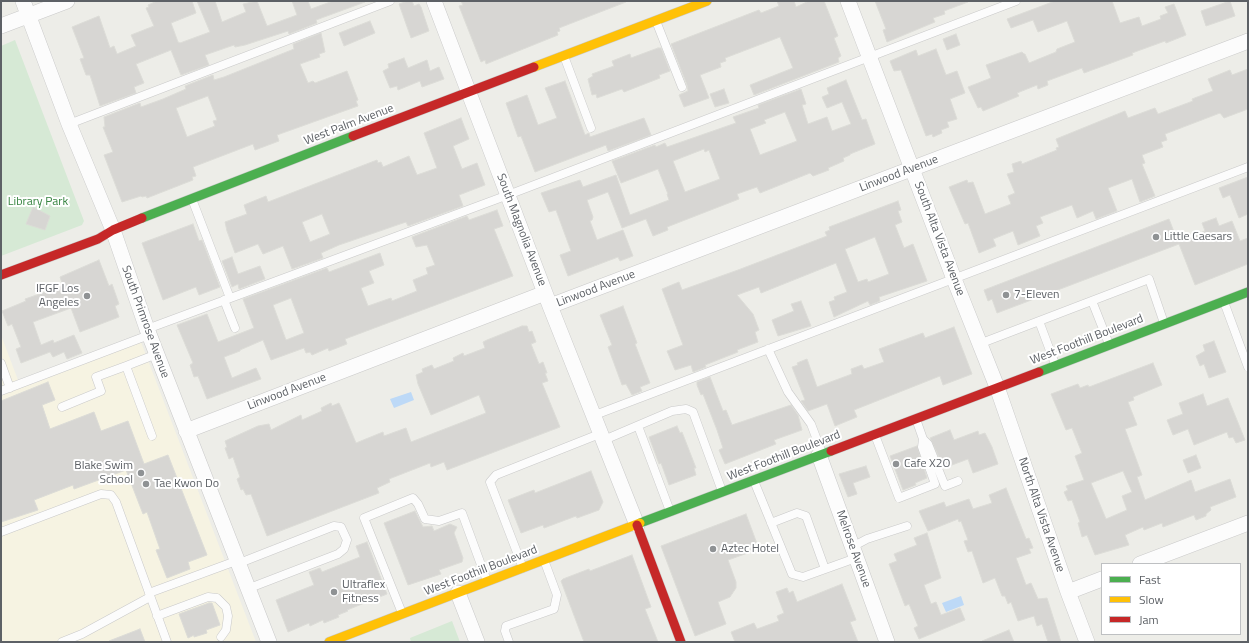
<!DOCTYPE html>
<html>
<head>
<meta charset="utf-8">
<style>
  body { margin:0 }
  #map { position:relative; width:1249px; height:643px; overflow:hidden; background:#edede8; font-family:"Titillium Web",sans-serif }
  canvas { display:block }
  .frame { position:absolute; inset:0; border:2px solid #5d6166; pointer-events:none }
  .legend { position:absolute; left:1101px; top:563px; width:140px; height:72px; box-sizing:border-box; background:#fff; border:1px solid #bec0c2; margin:0; padding:5px 7px; list-style:none; font-size:12px; color:#5d6166 }
  .legend li { display:flex; align-items:center; gap:8px; height:20px }
  .legend b { width:20px; border:1px solid #bec0c2 }
</style>
</head>
<body>
<div id="map">
<canvas width="1249" height="643"></canvas>
<div class="frame"></div>
<ul class="legend">
<li><b style="height:5px;background:#4caf50"></b>Fast</li>
<li><b style="height:5px;background:#ffc107"></b>Slow</li>
<li><b style="height:5px;background:#c62828"></b>Jam</li>
</ul>
</div>
<script>
const ctx = document.querySelector('canvas').getContext('2d');
ctx.lineJoin = 'round';
function paint(path, color) {
  ctx.fillStyle = color;
  ctx.fill(path, 'evenodd');
}
function shape(rows) {
  const path = new Path2D();
  for (const r of rows) {
    path.moveTo(r[0], r[1]);
    for (let i = 2; i < r.length; i += 2) path.lineTo(r[i], r[i + 1]);
  }
  return path;
}
function stroke(path, color, width, dash) {
  ctx.strokeStyle = color;
  ctx.lineWidth = width;
  ctx.lineCap = dash ? 'butt' : 'round';
  ctx.setLineDash(dash || []);
  ctx.stroke(path);
}
function write(font, color, halo, rows, align = 'center') {
  ctx.font = font + ' "Titillium Web",sans-serif';
  ctx.lineWidth = 4;
  ctx.setLineDash([]);
  ctx.textBaseline = 'middle';
  ctx.strokeStyle = halo;
  ctx.fillStyle = color;
  for (const [text, x, y, turn = 0] of rows) {
    ctx.save();
    ctx.translate(x, y);
    ctx.rotate((+turn || 0) * Math.PI / 180);
    ctx.textAlign = isNaN(turn) ? turn : align;
    if (halo) ctx.strokeText(text, 0, 0);
    ctx.fillText(text, 0, 0);
    ctx.restore();
  }
}
paint(shape([
  [1,335,21,388,141,342,256,642,1,642]
]), '#f6f3e2');
paint(shape([
  [15,40,84,221,82,225,1,256,1,46],
  [452,621,460,642,411,642,410,638]
]), '#d6e9d5');
paint(shape([
  [411,392,414,400,394,408,390,399],
  [961,596,964,605,946,612,942,603]
]), '#bdd9f7');
const building = shape([
  [157,1,192,1,196,13,171,23,178,42,180,43,210,32,197,1,215,1,222,22,246,12,243,4,257,1,267,26,297,15,292,1,308,1,311,9,333,1,365,2,316,20,317,23,289,34,288,31,245,45,235,47,234,45,205,55,209,65,181,75,171,50,136,64,144,83,134,87,136,93,100,106,90,75,86,75,80,59,84,58,72,27,99,16,110,48,114,46,117,54,136,46,131,35,154,26,146,8,149,7,148,5,157,1],
  [408,1,412,1,414,6,419,4,421,7,429,31,411,38,399,4,408,1],
  [461,1,626,1,626,2,559,28,560,31,557,32,558,35,486,64,485,60,481,62,472,39,459,6,463,5,461,1],
  [777,1,794,1,796,7,809,1,824,1,838,36,834,38,841,56,838,58,839,62,754,95,750,85,793,68,780,37,725,58,726,61,720,63,721,67,700,75,709,98,684,107,679,95,688,91,687,85,671,44,759,10,761,13,779,6,777,1],
  [875,1,967,1,968,2,944,11,945,14,933,18,935,22,887,42,883,30,886,29,875,1],
  [1055,1,1112,1,1120,23,1139,17,1142,26,1161,19,1160,16,1168,13,1165,7,1174,4,1186,35,1166,43,1165,41,1132,53,1133,55,1084,73,1082,68,1047,81,1048,85,1038,89,1037,85,1017,93,1019,96,983,111,981,107,978,108,968,87,991,78,986,65,1022,52,1024,54,1025,54,1029,63,1056,52,1057,49,1075,42,1067,21,1038,32,1033,20,1011,28,1007,19,1055,1],
  [1230,1,1235,16,1206,26,1201,11,1230,1],
  [370,21,375,33,344,46,339,33,370,21],
  [321,33,325,52,319,54,320,57,300,64,308,83,313,81,315,83,347,71,358,100,356,101,358,106,277,135,279,141,255,150,253,144,193,167,196,176,192,177,193,180,147,198,146,196,142,197,141,196,122,202,104,155,113,152,103,127,105,127,104,117,140,103,141,107,163,99,186,89,185,86,213,75,214,80,224,77,294,49,293,44,321,33],
  [208,96,217,120,213,121,215,126,187,137,176,108,208,96],
  [956,34,960,45,947,50,943,39,956,34],
  [658,48,661,48,670,71,659,75,660,78,624,92,622,89,597,98,596,94,592,95,588,79,593,76,592,74,614,66,612,61,630,54,631,58,658,48],
  [936,49,946,75,957,71,965,93,950,99,957,119,947,122,949,127,941,130,942,133,933,137,932,134,926,136,901,70,894,71,890,61,916,50,918,56,936,49],
  [404,58,408,68,427,60,430,71,439,67,444,79,422,87,420,81,398,90,397,86,390,88,383,71,389,68,388,64,404,58],
  [1248,69,1248,109,1224,118,1220,113,1165,134,1167,140,1161,142,1163,147,1142,155,1145,163,1142,164,1155,196,1140,202,1132,179,1108,188,1117,211,1096,219,1093,211,1077,218,1072,205,1040,217,1043,223,1036,226,1040,236,1018,245,1013,231,993,239,996,246,979,253,968,223,965,224,949,187,967,180,968,183,973,182,985,214,1011,204,1008,196,1015,193,1007,174,1014,172,1012,164,1021,161,1022,164,1057,150,1056,148,1059,147,1056,139,1125,111,1128,118,1155,108,1158,114,1193,101,1192,99,1213,91,1208,79,1230,70,1232,75,1248,69],
  [846,80,862,120,866,119,875,144,850,154,850,155,843,158,844,161,828,168,829,170,813,176,810,173,760,193,757,187,737,194,739,199,667,227,668,230,653,236,646,219,622,228,608,192,587,200,593,217,592,220,590,221,597,240,623,230,633,256,620,261,618,257,568,276,560,255,571,251,556,210,549,212,541,193,580,180,583,187,616,175,630,215,669,200,667,194,668,194,658,169,621,183,612,161,655,145,656,147,665,143,667,147,736,123,733,117,759,108,758,105,801,89,806,104,802,105,808,124,827,117,832,131,851,124,842,102,827,108,822,97,829,94,827,88,846,80],
  [785,112,797,141,760,155,750,129,766,123,764,120,785,112],
  [704,149,705,152,709,150,720,179,685,192,673,161,704,149],
  [565,81,585,135,589,133,590,137,644,118,651,135,608,151,606,145,535,172,521,136,518,137,506,103,527,95,538,125,557,118,545,88,565,81],
  [724,89,729,103,715,107,710,94,724,89],
  [461,118,469,139,453,146,462,169,477,163,485,185,459,195,463,206,408,226,406,222,339,245,321,253,323,258,292,269,283,246,263,254,258,244,235,253,227,231,225,222,247,214,244,205,266,196,268,202,377,160,378,163,381,162,383,167,409,156,417,175,437,168,424,133,461,118],
  [322,214,330,234,310,242,302,222,322,214],
  [1248,177,1248,214,1239,218,1230,195,1223,198,1219,188,1248,177],
  [898,201,901,210,898,211,902,222,895,225,904,248,913,244,927,281,879,297,880,301,870,305,868,301,834,317,829,302,835,300,834,297,847,292,836,263,761,293,759,287,737,295,753,314,759,330,755,332,758,342,737,350,738,352,705,365,706,367,693,372,691,365,675,370,667,351,683,345,662,289,679,282,682,290,738,270,827,236,825,232,830,230,829,227,898,201],
  [875,237,889,274,868,282,867,279,858,282,845,249,875,237],
  [33,207,50,216,45,230,26,224,33,207],
  [497,210,503,226,494,229,513,276,345,339,347,344,329,351,328,348,312,355,310,352,306,353,304,348,271,360,263,340,240,350,240,351,224,357,232,378,256,368,261,379,207,399,198,376,194,377,190,365,193,363,177,325,207,314,218,342,254,328,243,299,327,268,329,272,380,253,384,265,369,271,374,283,361,288,368,306,391,298,392,301,417,291,413,280,428,274,426,268,435,265,427,245,416,247,412,237,467,216,469,220,497,210],
  [291,298,304,333,286,340,273,305,291,298],
  [1216,218,1219,226,1232,221,1240,241,1248,238,1248,264,1195,285,1179,244,997,313,992,299,988,301,984,290,1169,219,1178,242,1205,231,1202,223,1216,218],
  [193,224,199,241,202,240,220,287,199,295,196,287,163,300,142,243,193,224],
  [232,257,238,274,260,266,265,279,239,289,238,284,232,287,222,261,232,257],
  [99,260,109,286,112,284,119,304,115,306,119,317,80,332,71,308,33,322,41,345,53,340,54,343,74,335,82,353,67,359,64,352,53,357,50,352,21,363,16,349,21,347,12,324,8,326,2,311,26,301,25,299,63,286,60,277,99,260],
  [801,301,811,326,778,336,772,320,794,311,791,304,801,301],
  [623,306,637,343,635,344,650,383,640,387,642,391,632,395,626,384,622,385,608,347,612,345,600,315,623,306],
  [522,326,527,326,529,332,532,331,536,342,531,344,539,364,543,362,547,373,545,373,548,381,542,383,560,427,447,470,444,462,431,467,430,463,389,479,390,482,377,488,379,493,267,536,251,494,246,495,243,489,241,490,237,479,240,477,233,457,229,459,225,448,227,447,225,441,258,426,269,424,271,430,301,415,302,420,322,411,321,408,331,403,332,406,339,403,341,407,356,443,383,432,384,436,406,428,411,442,486,413,479,395,431,415,418,384,416,375,423,372,422,369,432,365,434,369,454,361,453,358,463,353,464,356,485,348,483,342,487,340,522,326],
  [954,327,972,374,943,385,940,376,854,410,857,417,835,426,827,404,808,411,801,401,805,400,792,367,798,365,797,363,807,359,817,387,852,374,851,369,862,365,864,369,884,362,879,349,923,333,925,338,954,327],
  [1214,341,1226,372,1209,378,1204,364,1200,366,1196,356,1205,351,1203,345,1214,341],
  [1153,363,1162,385,1133,397,1134,400,1128,402,1137,425,1125,429,1142,475,1137,477,1145,500,1191,480,1195,492,1230,479,1236,497,1210,507,1211,510,1206,514,1206,516,1196,520,1194,515,1163,527,1162,523,1144,530,1143,527,1125,535,1129,545,1095,555,1087,535,1082,537,1078,523,1080,522,1072,500,1068,501,1064,492,1068,490,1066,486,1084,480,1075,456,1082,453,1072,428,1066,430,1051,394,1078,384,1080,388,1088,385,1089,387,1153,363],
  [1123,471,1132,492,1122,496,1127,510,1106,519,1091,483,1123,471],
  [710,377,723,411,726,410,732,425,791,405,798,415,802,430,774,440,776,444,725,464,719,450,723,448,717,430,703,394,701,395,697,385,697,382,710,377],
  [48,382,55,400,42,405,50,429,94,412,101,431,128,421,144,464,168,455,207,555,188,562,190,569,167,578,156,550,160,549,147,512,143,514,126,470,74,489,73,485,34,500,38,510,1,522,1,401,48,382],
  [1203,394,1207,406,1228,398,1245,440,1236,443,1233,437,1229,438,1227,432,1194,445,1188,429,1173,435,1167,420,1183,414,1179,403,1203,394],
  [677,426,680,433,682,432,696,468,694,468,696,475,669,485,661,463,659,464,649,437,677,426],
  [950,430,954,440,978,431,979,435,985,433,992,447,998,464,973,473,968,459,944,468,930,438,950,430],
  [917,446,927,478,915,483,916,485,903,490,890,456,917,446],
  [1196,455,1201,468,1188,473,1183,460,1196,455],
  [866,466,870,477,853,483,857,494,848,497,839,474,866,466],
  [591,471,603,502,599,510,577,518,576,516,544,528,543,525,521,533,508,500,534,490,535,493,591,471],
  [1006,488,1026,539,1029,538,1033,548,1029,549,1031,553,1016,558,1026,585,1031,583,1038,599,1047,598,1061,642,1048,642,1042,624,1037,626,1034,616,1018,621,1011,602,1008,604,1005,596,1002,596,995,578,983,583,972,551,968,552,964,541,968,540,961,521,959,522,958,519,928,531,919,511,944,502,946,507,969,499,973,509,992,503,989,495,1006,488],
  [415,511,423,527,432,526,434,531,450,524,457,527,454,533,463,558,462,562,439,570,441,574,408,585,384,523,415,511],
  [746,514,759,549,728,560,736,582,736,588,730,597,718,602,726,624,695,636,661,546,746,514],
  [927,533,941,578,924,585,931,604,936,602,941,615,960,608,965,620,919,639,914,628,918,626,909,604,905,606,889,564,897,561,894,554,917,545,914,538,927,533],
  [367,542,387,594,347,610,348,611,338,615,339,617,324,623,323,620,310,626,309,623,288,632,276,600,314,585,309,572,320,568,322,572,360,557,356,546,367,542],
  [632,555,651,607,645,609,658,642,584,642,561,581,563,579,589,569,590,571,632,555],
  [842,584,856,620,850,622,858,642,735,642,731,632,754,623,757,629,779,621,777,616,784,613,776,592,787,588,789,593,793,591,797,602,842,584],
  [209,603,212,603,220,625,206,630,207,633,194,637,194,635,188,638,179,614,209,603],
  [140,629,145,642,109,642,109,641,140,629],
  [1009,630,1014,642,982,642,982,641,1009,630]
]);
paint(building, '#d7d6d3');
stroke(building, '#dcdcd7', 1);
const lane = shape([
  [656,21,682,87],
  [564,56,591,128],
  [69,124,390,1],
  [192,199,230,298],
  [224,300,235,328],
  [1092,301,1109,344],
  [1224,302,1248,367],
  [1039,321,1055,364],
  [147,329,508,195,1016,1],
  [979,344,1149,279,1164,323],
  [768,349,788,392,811,424,822,453],
  [1,363,10,388],
  [1,391,149,335],
  [62,407,101,391,96,377,126,366],
  [595,415,1248,167],
  [916,419,923,439,928,444,945,486,958,481],
  [638,426,670,511],
  [875,435,899,498,935,484,922,447,923,439],
  [152,436,126,366,157,354],
  [604,440,672,411,686,409,693,412,722,491],
  [754,481,792,574,803,577,856,558],
  [771,523,797,513,806,516,825,569],
  [1,532,101,494,111,495,116,502,167,642],
  [852,547,867,539,907,526],
  [237,564,334,526,341,527,347,540,344,549,338,554,247,589],
  [523,568,490,482,496,475,602,433],
  [149,593,236,561],
  [402,613,364,518,413,498,418,504,425,519,439,521,462,513,487,581],
  [157,616,208,597,217,598,226,607,228,616,226,630,221,637],
  [62,642,82,634,150,597],
  [509,642,505,631,506,626,554,609,557,595,544,560]
]);
const street = shape([
  [23,1,69,124,113,230,147,329,269,642],
  [434,1,550,306,637,525],
  [848,1,954,279,997,387,1068,592,1087,642],
  [1,26,67,1],
  [550,306,1248,41],
  [186,431,545,293],
  [819,455,887,642],
  [1140,564,1248,523],
  [1068,592,1102,579],
  [458,593,477,642]
]);
const fast = shape([
  [142,218,353,136],
  [1039,372,1248,292],
  [640,523,831,451]
]);
const slow = shape([
  [534,67,707,1],
  [329,642,640,523]
]);
const jam = shape([
  [353,136,534,67],
  [1,275,98,239,113,230,142,218],
  [831,451,1039,372],
  [637,525,681,642]
]);
stroke(lane, '#c9c9c9', 9);
stroke(street, '#c9c9c9', 16);
stroke(fast, '#c8c9c9', 10);
stroke(slow, '#c8c9c9', 10);
stroke(jam, '#c8c9c9', 10);
stroke(lane, '#fcfcfc', 8);
stroke(street, '#fcfcfc', 15);
stroke(fast, '#4caf50', 9);
stroke(slow, '#ffc107', 9);
stroke(jam, '#c62828', 9);
for (const [x, y, r, color] of [
  [1156,237,4,"#8f9294"],
  [1006,295,4,"#8f9294"],
  [87,296,4,"#8f9294"],
  [896,464,4,"#8f9294"],
  [141,473,4,"#8f9294"],
  [146,484,4,"#8f9294"],
  [713,549,4,"#8f9294"],
  [334,592,4,"#8f9294"]
]) {
  const dot = new Path2D();
  dot.arc(x, y, r, 0, 2 * Math.PI);
  ctx.fillStyle = color;
  ctx.fill(dot);
  stroke(dot, '#fff', 1.5);
}
write('12px', '#5d6166', '#fff', [
  ["West Palm Avenue",349,125,-21],
  ["Linwood Avenue",899,174,-21],
  ["South Magnolia Avenue",521,230,69],
  ["South Alta Vista Avenue",939,239,69],
  ["Linwood Avenue",596,289,-21],
  ["South Primrose Avenue",145,322,70],
  ["West Foothill Boulevard",1087,340,-21],
  ["Linwood Avenue",287,392,-21],
  ["West Foothill Boulevard",784,456,-21],
  ["North Alta Vista Avenue",1041,515,71],
  ["Melrose Avenue",853,549,70],
  ["West Foothill Boulevard",481,571,-21]
]);
write('12px', '#378441', '#fff', [
  ["Library Park",38,202]
]);
write('12px', '#5d6166', '#fff', [
  ["Little Caesars",1164,237],
  ["IFGF Los",79,289,"right"],
  ["Angeles",79,303,"right"],
  ["7-Eleven",1014,295],
  ["Cafe X2O",904,464],
  ["Blake Swim",133,466,"right"],
  ["School",133,480,"right"],
  ["Tae Kwon Do",154,484],
  ["Aztec Hotel",721,549],
  ["Ultraflex",342,585],
  ["Fitness",342,599]
], 'left');
</script>
</body>
</html>
